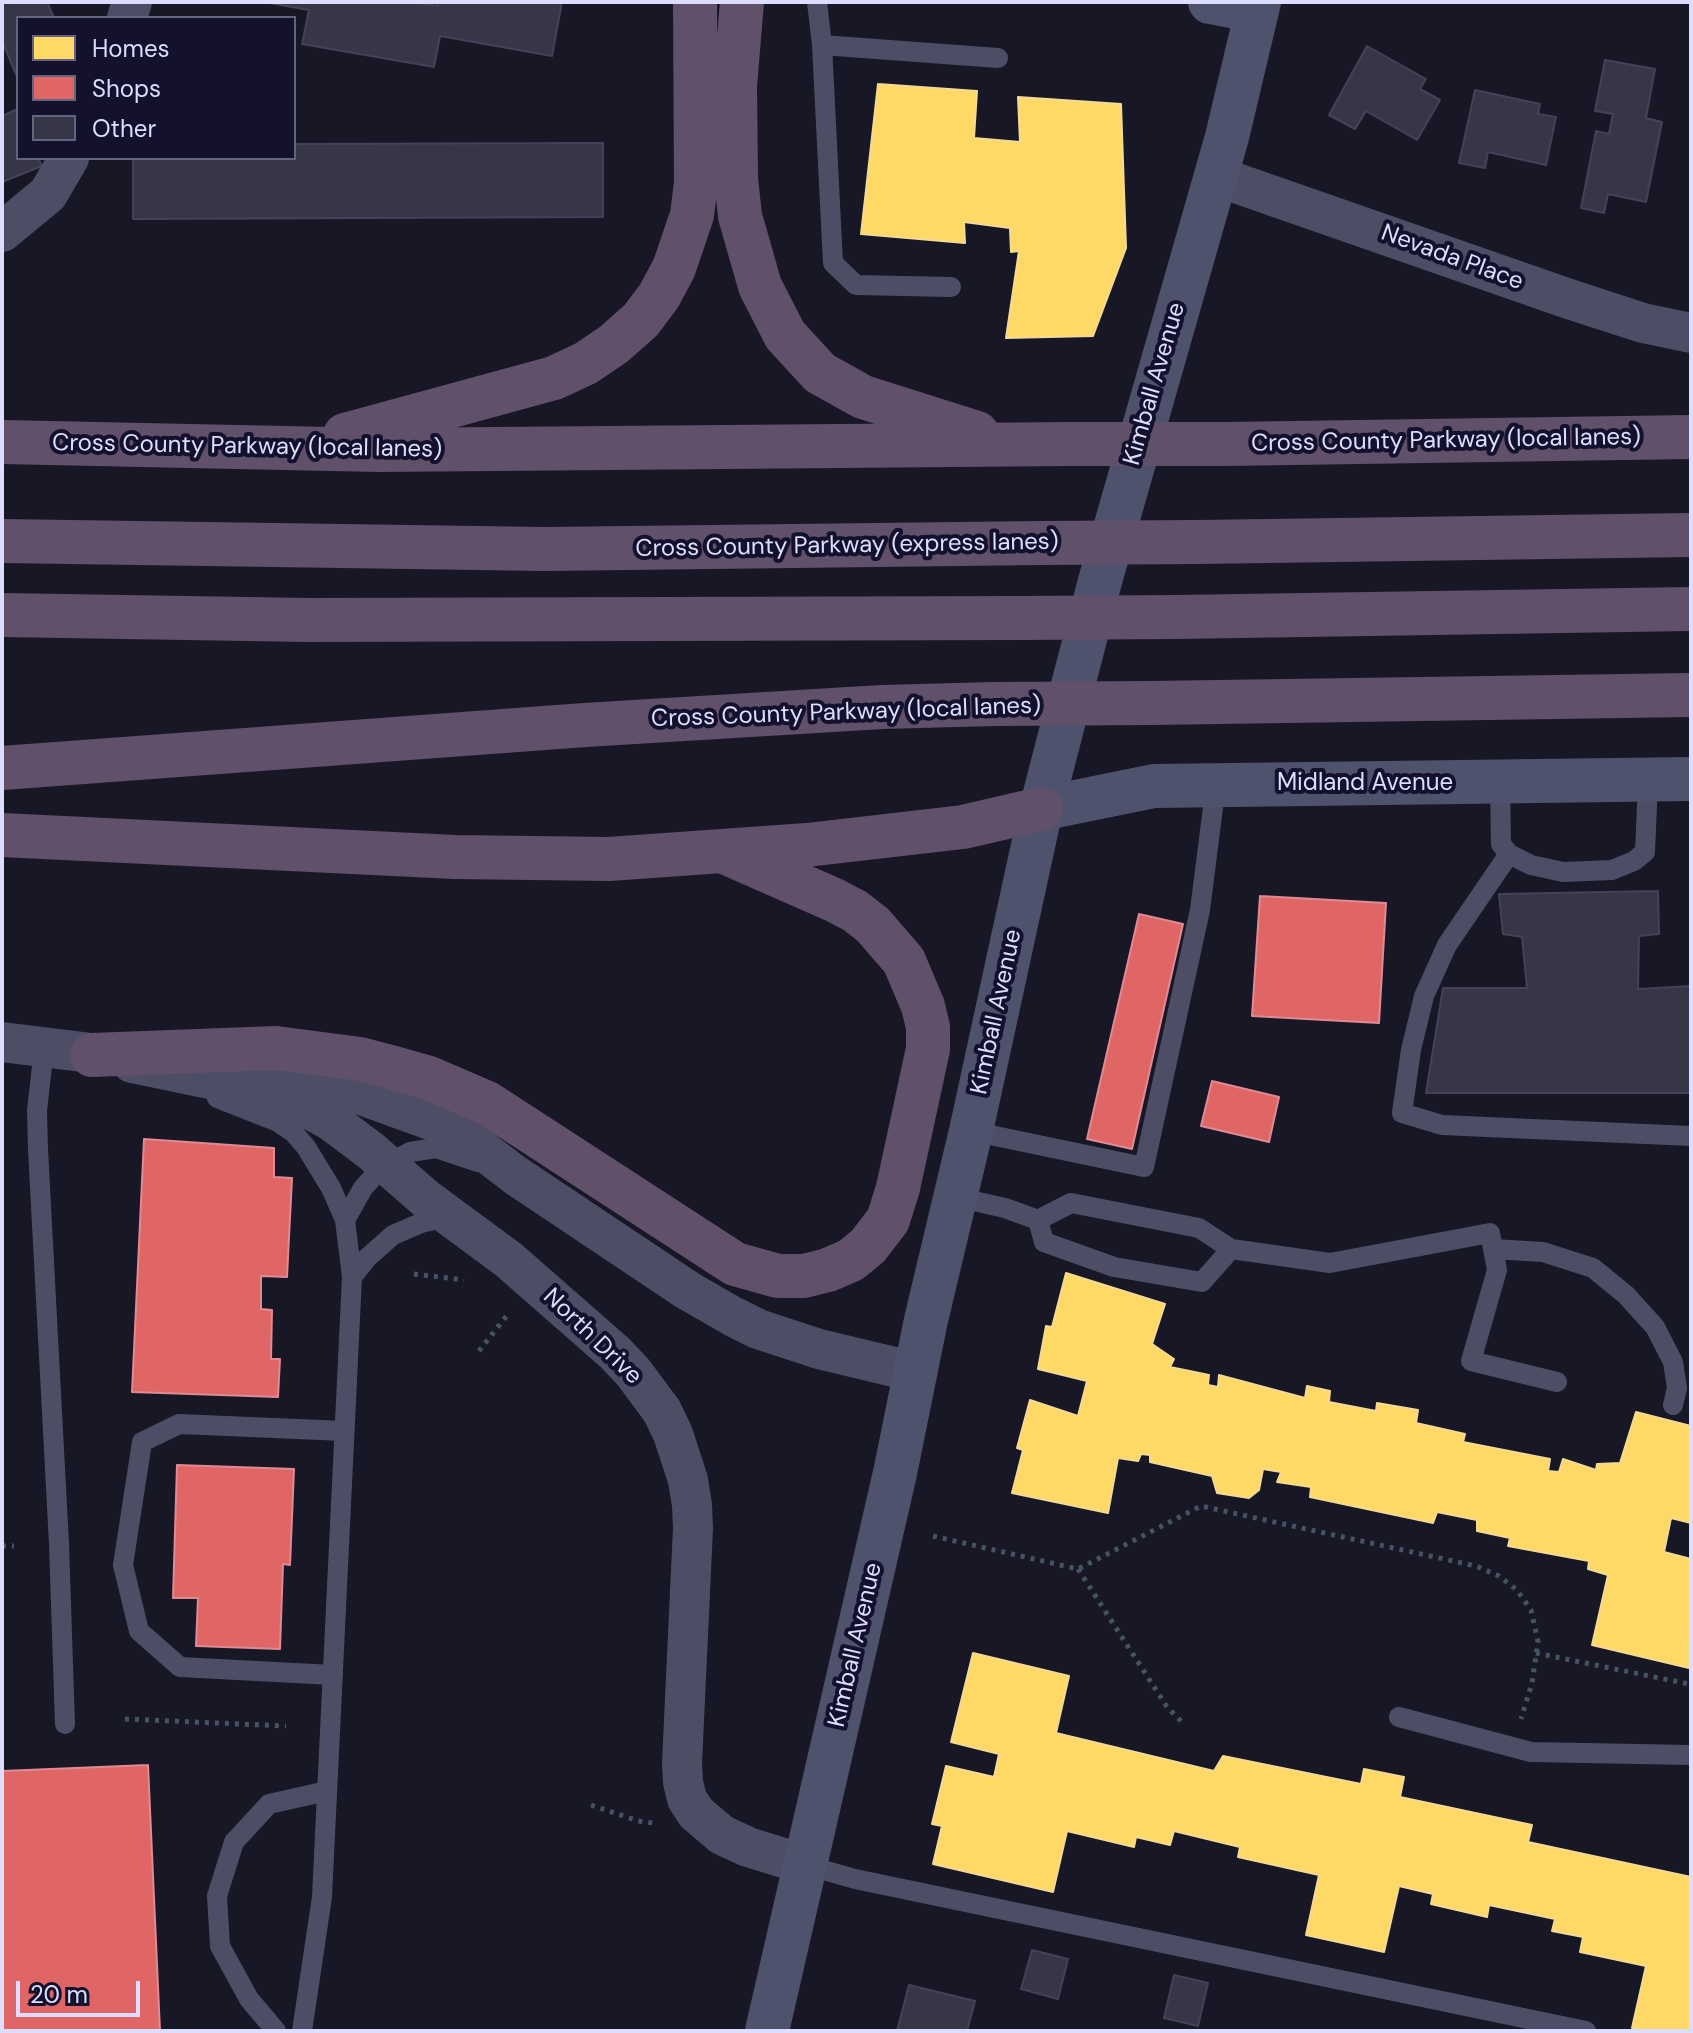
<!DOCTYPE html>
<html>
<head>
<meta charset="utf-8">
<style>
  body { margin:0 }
  #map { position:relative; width:1693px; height:2033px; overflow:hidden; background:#181726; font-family:"DM Sans",sans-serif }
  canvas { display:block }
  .frame { position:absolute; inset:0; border:4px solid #ddf; pointer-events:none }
  .legend { position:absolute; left:16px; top:16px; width:280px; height:144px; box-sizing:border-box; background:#13112c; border:2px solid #646380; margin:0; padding:10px 14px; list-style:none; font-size:24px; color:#ddf }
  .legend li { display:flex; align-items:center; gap:16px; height:40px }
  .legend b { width:40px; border:2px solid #646380 }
  .scale { position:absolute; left:16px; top:1981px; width:124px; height:36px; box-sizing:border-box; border:4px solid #ddf; border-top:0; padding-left:10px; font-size:24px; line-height:28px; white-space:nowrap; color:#ddf; -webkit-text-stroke:6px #13112c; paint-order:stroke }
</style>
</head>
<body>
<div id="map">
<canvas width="1693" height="2033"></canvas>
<div class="frame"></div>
<ul class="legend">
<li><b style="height:22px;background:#ffd966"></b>Homes</li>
<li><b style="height:22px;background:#e06666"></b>Shops</li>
<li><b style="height:22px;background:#363647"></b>Other</li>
</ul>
<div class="scale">20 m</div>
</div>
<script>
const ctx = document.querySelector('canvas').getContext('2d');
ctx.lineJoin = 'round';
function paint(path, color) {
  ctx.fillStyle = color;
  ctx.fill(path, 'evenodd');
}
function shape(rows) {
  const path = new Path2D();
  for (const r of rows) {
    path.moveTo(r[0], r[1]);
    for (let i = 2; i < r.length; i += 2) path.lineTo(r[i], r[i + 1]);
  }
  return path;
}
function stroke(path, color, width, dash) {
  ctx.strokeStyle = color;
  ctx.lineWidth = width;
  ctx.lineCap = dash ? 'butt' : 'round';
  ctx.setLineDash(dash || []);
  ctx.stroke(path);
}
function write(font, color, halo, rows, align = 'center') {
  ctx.font = font + ' "DM Sans",sans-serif';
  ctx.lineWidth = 8;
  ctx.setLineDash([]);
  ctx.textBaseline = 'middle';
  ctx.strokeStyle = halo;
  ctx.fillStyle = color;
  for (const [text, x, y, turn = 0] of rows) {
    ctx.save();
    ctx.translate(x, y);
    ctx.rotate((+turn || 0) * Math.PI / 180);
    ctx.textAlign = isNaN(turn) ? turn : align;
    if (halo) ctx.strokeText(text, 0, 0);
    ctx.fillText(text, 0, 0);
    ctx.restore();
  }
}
const homes = shape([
  [878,84,977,91,974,138,1020,142,1018,97,1121,104,1126,248,1093,336,1006,338,1019,251,1011,252,1010,228,964,222,965,243,861,234,878,84],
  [1066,1273,1165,1304,1152,1344,1174,1359,1170,1367,1209,1375,1208,1385,1218,1387,1219,1375,1305,1398,1307,1386,1330,1391,1329,1402,1376,1411,1377,1403,1418,1410,1416,1423,1465,1434,1463,1442,1550,1459,1548,1471,1559,1472,1563,1459,1596,1470,1597,1464,1620,1463,1636,1412,1691,1426,1691,1523,1671,1518,1664,1552,1691,1559,1689,1668,1592,1645,1608,1575,1588,1569,1589,1561,1508,1546,1510,1538,1477,1531,1477,1520,1437,1512,1433,1523,1310,1497,1311,1487,1277,1482,1281,1472,1263,1469,1259,1490,1249,1498,1217,1493,1212,1476,1150,1462,1150,1455,1141,1454,1138,1461,1118,1458,1108,1513,1012,1493,1023,1450,1017,1448,1030,1400,1078,1416,1087,1381,1038,1369,1046,1326,1052,1327,1066,1273],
  [973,1653,1069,1676,1056,1733,1214,1771,1223,1756,1361,1784,1364,1769,1404,1777,1400,1797,1532,1825,1528,1842,1691,1877,1691,2031,1647,2031,1632,2028,1646,1966,1580,1952,1583,1937,1552,1931,1555,1919,1489,1905,1487,1917,1431,1904,1433,1894,1399,1886,1384,1952,1306,1935,1319,1875,1238,1857,1240,1847,1174,1831,1170,1845,1136,1837,1134,1847,1067,1831,1053,1892,933,1864,942,1826,932,1824,946,1766,994,1777,999,1754,951,1742,973,1653]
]);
paint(homes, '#ffd966');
stroke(homes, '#f5da94', 2);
const shops = shape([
  [1260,896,1386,903,1379,1023,1252,1016,1260,896],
  [1139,914,1183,924,1132,1149,1087,1139,1139,914],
  [1212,1081,1279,1097,1269,1142,1201,1126,1212,1081],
  [144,1139,274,1148,274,1177,292,1178,287,1277,261,1276,261,1309,272,1310,271,1359,280,1359,278,1397,132,1392,144,1139],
  [177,1465,294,1469,290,1565,283,1564,280,1649,196,1646,198,1598,173,1598,177,1465],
  [148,1765,160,2031,2,2031,2,1771,148,1765]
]);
paint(shops, '#e06666');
stroke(shops, '#df8a94', 2);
const building = shape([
  [2,2,47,2,54,18,18,18,18,79,2,41,2,2],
  [264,2,412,2,437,6,438,2,562,2,552,56,440,36,434,67,302,44,309,10,264,2],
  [1367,46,1426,79,1420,89,1440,100,1417,140,1366,111,1355,129,1329,115,1367,46],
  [1605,60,1655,69,1646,118,1662,122,1646,202,1608,194,1604,213,1581,208,1596,131,1609,134,1613,114,1595,111,1605,60],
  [1475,90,1540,104,1538,114,1556,117,1546,165,1488,152,1485,168,1459,163,1475,90],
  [18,109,18,158,38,158,42,166,2,182,2,116,18,109],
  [603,143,603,217,133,219,133,158,294,158,294,144,603,143],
  [1658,891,1659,934,1639,936,1638,989,1691,986,1691,1093,1426,1093,1443,988,1527,988,1522,937,1503,934,1499,894,1658,891],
  [1032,1950,1068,1959,1058,1999,1021,1989,1032,1950],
  [1174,1975,1208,1983,1198,2026,1164,2018,1174,1975],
  [909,1985,975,2001,967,2031,897,2031,909,1985]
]);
paint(building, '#363647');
stroke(building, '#444258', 2);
stroke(shape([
  [414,1274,464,1280],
  [479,1351,508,1314],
  [933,1536,1078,1569,1201,1506,1476,1566,1499,1576,1517,1590,1531,1610,1538,1642,1532,1683,1521,1719],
  [2,1546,14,1546],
  [1078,1569,1167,1707,1185,1725],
  [1536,1653,1689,1684],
  [125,1719,286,1726],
  [591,1805,638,1821,653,1823]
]), '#455461', 5, [4, 6]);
stroke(shape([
  [817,2,822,45,833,263,856,285,951,287],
  [822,45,998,58],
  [1500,782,1501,844,1509,854,1531,865,1563,872,1612,870,1634,861,1645,852,1648,781],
  [1509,854,1447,945,1424,996,1411,1050,1402,1113,1442,1125,1691,1136],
  [44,1048,37,1111,38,1149,59,1544,65,1724],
  [217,1098,278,1122,294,1133,306,1147,331,1188,345,1220,352,1277,322,1897,302,2031],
  [971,1131,1144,1167,1200,910,1216,784],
  [956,1197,1005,1208,1038,1220,1071,1203,1199,1228,1231,1249,1202,1282,1114,1267,1044,1242,1038,1220],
  [345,1220,363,1188,375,1175,387,1165,410,1152,436,1148,478,1162],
  [1231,1249,1330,1263,1490,1233,1497,1270,1471,1361,1557,1382],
  [1493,1249,1543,1252,1593,1268,1626,1295,1655,1327,1673,1362,1677,1388,1673,1405],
  [352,1277,367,1258,393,1235,421,1223,451,1216],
  [333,1675,180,1667,139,1631,123,1565,142,1442,179,1424,344,1431],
  [1399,1717,1531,1752,1691,1755],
  [806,1865,855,1879,1586,2031],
  [276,2031,249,1999,220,1946,217,1896,234,1842,269,1804,327,1791]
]), '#4d4e66', 20);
stroke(shape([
  [127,18,132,2],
  [1216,176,1569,299,1643,323,1691,333],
  [2,232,48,194,69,158],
  [2,1042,124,1057],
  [132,1063,267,1091,289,1098,331,1121,371,1151,425,1198,509,1260,615,1353,633,1372,662,1411,673,1434,688,1480,692,1505,693,1528,682,1763,683,1782,687,1799,696,1813,722,1835,748,1847,806,1865],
  [260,1068,328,1083,455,1129,515,1175,687,1290,732,1316,758,1329,819,1349,915,1372]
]), '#4d4e66', 40);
stroke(shape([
  [1210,2,1257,11],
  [1041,809,1154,786,1691,779],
  [767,2031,895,1473,926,1320,971,1131,1041,809,1100,581,1227,137,1259,2]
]), '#4f526c', 44);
stroke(shape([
  [742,2,735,86,736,178,740,216,760,286,785,335,820,373,863,397,977,433],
  [345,435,554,378,586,363,614,344,641,320,659,296,674,268,692,215,696,183,695,2],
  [2,442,379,450,1070,444],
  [1226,444,1691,437],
  [2,541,545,549,1041,543],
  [1197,542,1691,535],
  [2,615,309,620,1019,618],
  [1176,617,1691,609],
  [1151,703,1691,695],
  [2,768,585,725,882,707,994,704],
  [2,835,455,857,609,859,807,845,963,827,1041,809],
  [92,1055,276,1048,360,1059,394,1068,429,1078,487,1103,735,1264,778,1276,804,1276,828,1270,851,1260,868,1246,888,1220,898,1188,928,1049,928,1027,923,1006,904,961,873,925,855,911,834,900,727,853]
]), '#60506a', 44);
stroke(shape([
  [1070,444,1226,444],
  [1041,543,1197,542],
  [1019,618,1176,617],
  [994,704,1151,703]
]), '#60506a', 44);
write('24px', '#ddf', '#13112c', [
  ["Nevada Place",1452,258,20],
  ["Kimball Avenue",1155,384,-74],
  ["Cross County Parkway (local lanes)",1446,441,-1],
  ["Cross County Parkway (local lanes)",247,447,1],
  ["Cross County Parkway (express lanes)",847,546,-1],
  ["Cross County Parkway (local lanes)",846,713,-2],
  ["Midland Avenue",1365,784],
  ["Kimball Avenue",997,1012,-78],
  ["North Drive",592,1337,44],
  ["Kimball Avenue",856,1645,-77]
]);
</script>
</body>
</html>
